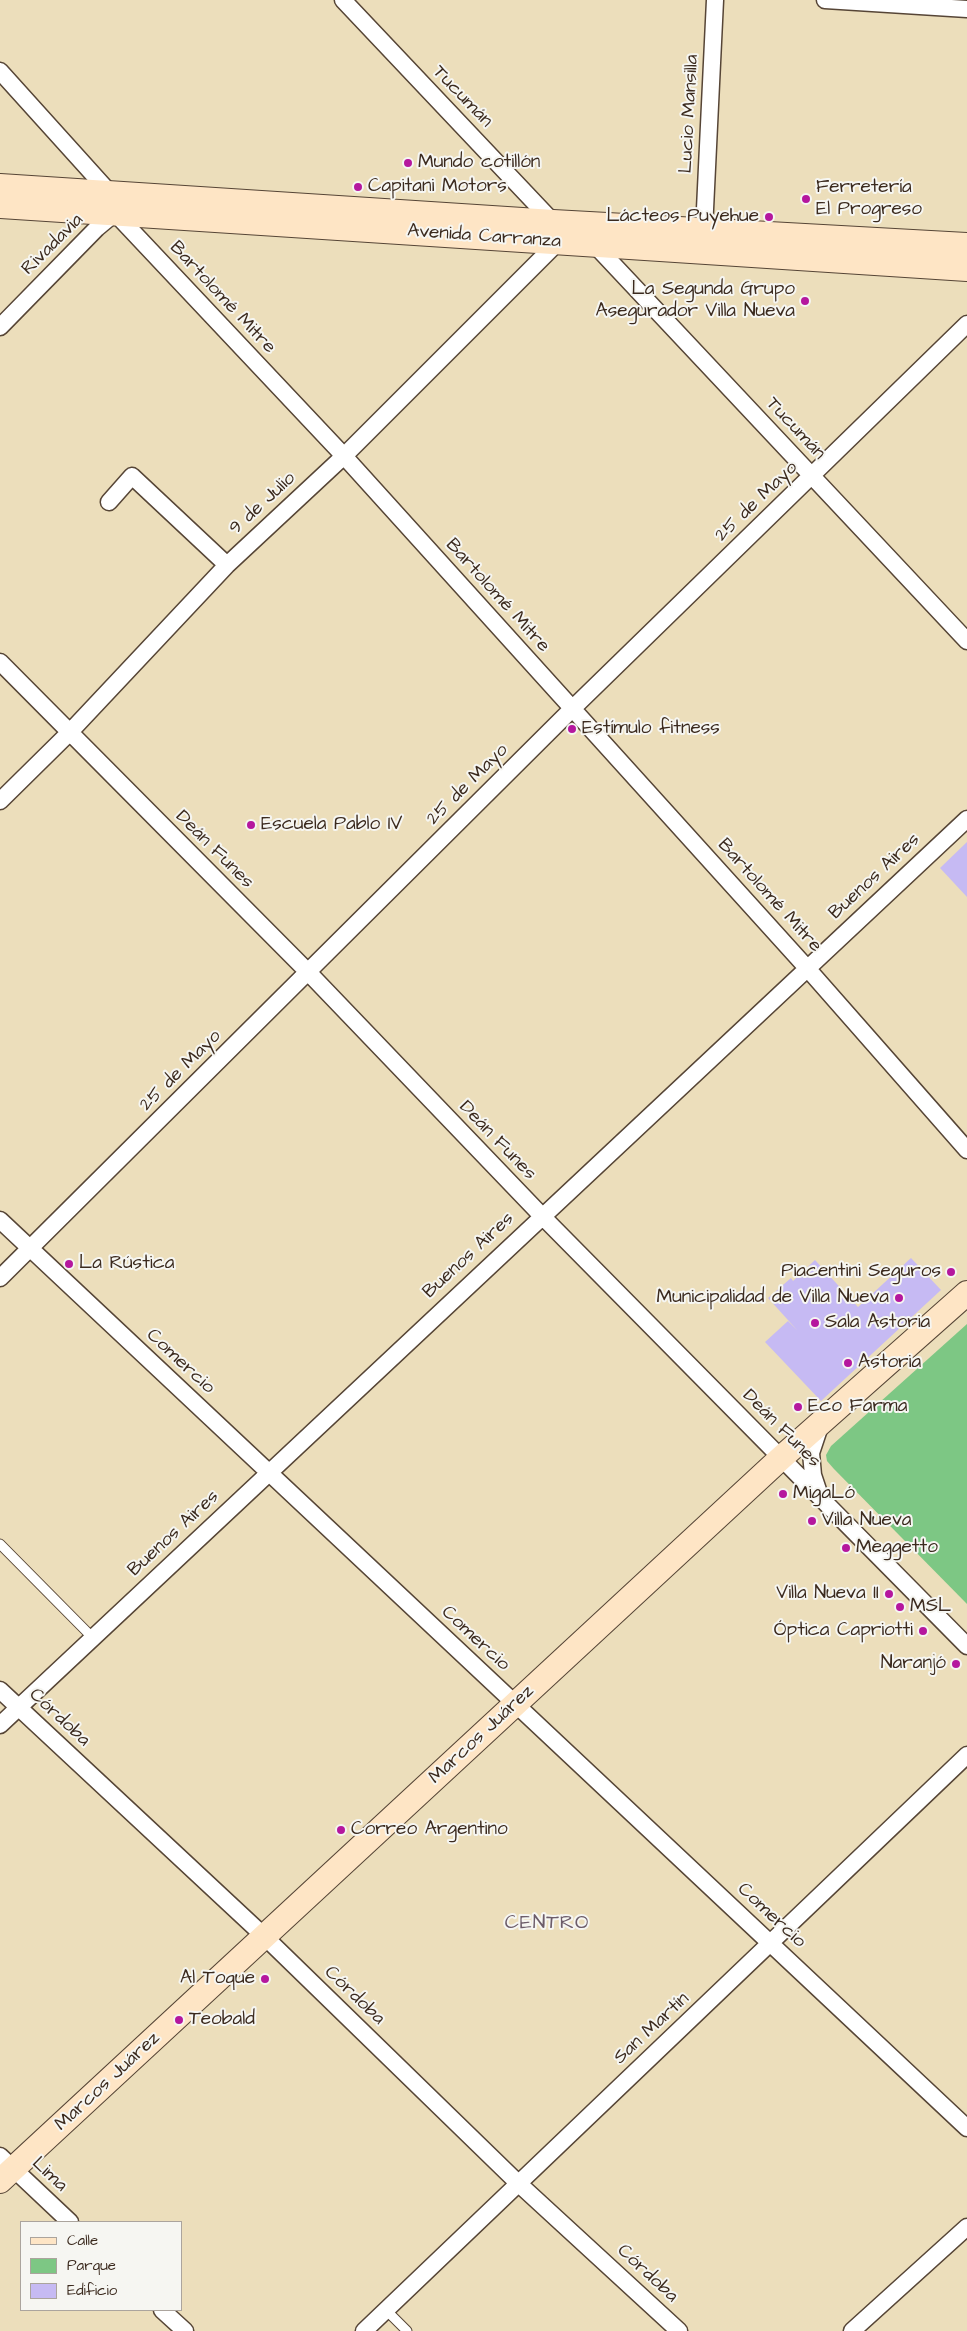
<!DOCTYPE html>
<html>
<head>
<meta charset="utf-8">
<style>
  body { margin:0 }
  #map { position:relative; width:967px; height:2331px; overflow:hidden; background:#ecdebb; font-family:"Architects Daughter",sans-serif }
  canvas { display:block }
  .legend { position:absolute; left:20px; top:2221px; width:162px; height:90px; box-sizing:border-box; background:#f6f6f2; border:1px solid #aba49d; margin:0; padding:6px 9px; list-style:none; font-size:15px; color:#3b2a1e }
  .legend li { display:flex; align-items:center; gap:10px; height:25px }
  .legend b { width:25px; border:1px solid #aba49d }
</style>
</head>
<body>
<div id="map">
<canvas width="967" height="2331"></canvas>
<ul class="legend">
<li><b style="height:6px;background:#fee5c5"></b>Calle</li>
<li><b style="height:14px;background:#7dc784"></b>Parque</li>
<li><b style="height:14px;background:#c6baf3"></b>Edificio</li>
</ul>
</div>
<script>
const ctx = document.querySelector('canvas').getContext('2d');
ctx.lineJoin = 'round';
function paint(path, color) {
  ctx.fillStyle = color;
  ctx.fill(path, 'evenodd');
}
function shape(rows) {
  const path = new Path2D();
  for (const r of rows) {
    path.moveTo(r[0], r[1]);
    for (let i = 2; i < r.length; i += 2) path.lineTo(r[i], r[i + 1]);
  }
  return path;
}
function stroke(path, color, width, dash) {
  ctx.strokeStyle = color;
  ctx.lineWidth = width;
  ctx.lineCap = dash ? 'butt' : 'round';
  ctx.setLineDash(dash || []);
  ctx.stroke(path);
}
function write(font, color, halo, rows, align = 'center') {
  ctx.font = font + ' "Architects Daughter",sans-serif';
  ctx.lineWidth = 4;
  ctx.setLineDash([]);
  ctx.textBaseline = 'middle';
  ctx.strokeStyle = halo;
  ctx.fillStyle = color;
  for (const [text, x, y, turn = 0] of rows) {
    ctx.save();
    ctx.translate(x, y);
    ctx.rotate((+turn || 0) * Math.PI / 180);
    ctx.textAlign = isNaN(turn) ? turn : align;
    if (halo) ctx.strokeText(text, 0, 0);
    ctx.fillText(text, 0, 0);
    ctx.restore();
  }
}
paint(shape([
  [967,1324,967,1604,834,1469,827,1461,826,1455,831,1446]
]), '#7dc784');
paint(shape([
  [967,842,967,897,940,868],
  [911,1258,941,1290,821,1401,765,1342,788,1321,797,1330,768,1298,791,1278,793,1281,815,1260,858,1307]
]), '#c6baf3');
const lane = shape([
  [0,1544,93,1638],
  [386,2310,407,2331]
]);
const street = shape([
  [343,0,553,222],
  [825,0,967,9],
  [0,71,110,193,115,213,344,456,807,968,967,1150],
  [704,230,715,0],
  [594,244,967,641],
  [0,327,97,228,115,213],
  [109,502,132,476,227,565],
  [0,662,308,972,542,1216,967,1646],
  [0,801,69,733,227,565,344,456,558,242],
  [0,1220,967,2128],
  [0,1278,572,709,967,324],
  [819,1493,813,1475,811,1453,820,1426],
  [0,1690,265,1937,518,2183,679,2331],
  [0,1725,967,819],
  [0,2156,70,2222],
  [162,2310,185,2331],
  [364,2331,967,1755],
  [852,2331,967,2227]
]);
const secondary = shape([
  [0,186,553,222,967,245],
  [0,206,967,269],
  [0,2181,781,1458,967,1293]
]);
stroke(lane, '#564536', 11);
stroke(street, '#564536', 19);
stroke(secondary, '#564536', 26);
stroke(lane, '#fff', 9);
stroke(street, '#fff', 16);
stroke(secondary, '#fee5c5', 24);
for (const [x, y, r, color] of [
  [408,163,5,"#b5179e"],
  [358,187,5,"#b5179e"],
  [806,199,5,"#b5179e"],
  [769,217,5,"#b5179e"],
  [805,301,5,"#b5179e"],
  [572,729,5,"#b5179e"],
  [251,825,5,"#b5179e"],
  [69,1264,5,"#b5179e"],
  [951,1272,5,"#b5179e"],
  [899,1298,5,"#b5179e"],
  [815,1323,5,"#b5179e"],
  [848,1363,5,"#b5179e"],
  [798,1407,5,"#b5179e"],
  [783,1494,5,"#b5179e"],
  [812,1521,5,"#b5179e"],
  [846,1548,5,"#b5179e"],
  [889,1594,5,"#b5179e"],
  [900,1607,5,"#b5179e"],
  [923,1631,5,"#b5179e"],
  [956,1664,5,"#b5179e"],
  [341,1830,5,"#b5179e"],
  [265,1979,5,"#b5179e"],
  [179,2020,5,"#b5179e"]
]) {
  const dot = new Path2D();
  dot.arc(x, y, r, 0, 2 * Math.PI);
  ctx.fillStyle = color;
  ctx.fill(dot);
  stroke(dot, '#f6f6f2', 2);
}
write('19px', '#3b2a1e', '#f6f6f2', [
  ["Tucumán",462,97,46],
  ["Lucio Mansilla",690,114,-87],
  ["Avenida Carranza",484,237,4],
  ["Rivadavia",53,245,-45],
  ["Bartolomé Mitre",222,298,47],
  ["Tucumán",795,429,47],
  ["25 de Mayo",757,502,-44],
  ["9 de Julio",263,504,-43],
  ["Bartolomé Mitre",497,596,48],
  ["25 de Mayo",468,785,-45],
  ["Deán Funes",214,850,45],
  ["Buenos Aires",875,877,-43],
  ["Bartolomé Mitre",769,896,48],
  ["25 de Mayo",181,1071,-45],
  ["Deán Funes",497,1141,46],
  ["Buenos Aires",469,1256,-43],
  ["Comercio",180,1362,43],
  ["Deán Funes",781,1429,45],
  ["Buenos Aires",174,1534,-43],
  ["Comercio",475,1639,43],
  ["Córdoba",59,1718,43],
  ["Marcos Juárez",482,1735,-43],
  ["Comercio",771,1916,43],
  ["Córdoba",354,1996,44],
  ["San Martín",652,2029,-43],
  ["Marcos Juárez",108,2082,-43],
  ["Lima",49,2175,43],
  ["Córdoba",647,2274,43]
]);
write('19px', '#3b2a1e', '#f6f6f2', [
  ["Mundo cotillón",418,163],
  ["Capitani Motors",368,187],
  ["Ferretería",816,188],
  ["El Progreso",816,210],
  ["Lácteos Puyehue",759,217,"right"],
  ["La Segunda Grupo",795,290,"right"],
  ["Asegurador Villa Nueva",795,312,"right"],
  ["Estímulo fitness",582,729],
  ["Escuela Pablo IV",261,825],
  ["La Rústica",79,1264],
  ["Piacentini Seguros",941,1272,"right"],
  ["Municipalidad de Villa Nueva",889,1298,"right"],
  ["Sala Astoria",825,1323],
  ["Astoria",858,1363],
  ["Eco Farma",808,1407],
  ["MigaLó",793,1494],
  ["Villa Nueva",822,1521],
  ["Meggetto",856,1548],
  ["Villa Nueva II",879,1594,"right"],
  ["MSL",910,1607],
  ["Óptica Capriotti",913,1631,"right"],
  ["Naranjó",946,1664,"right"],
  ["Correo Argentino",351,1830],
  ["Al Toque",255,1979,"right"],
  ["Teobald",189,2020]
], 'left');
ctx.letterSpacing = '1px';
write('20px', '#6c5c69', '#f6f6f2', [
  ["CENTRO",547,1924]
]);
ctx.letterSpacing = '0px';
</script>
</body>
</html>
